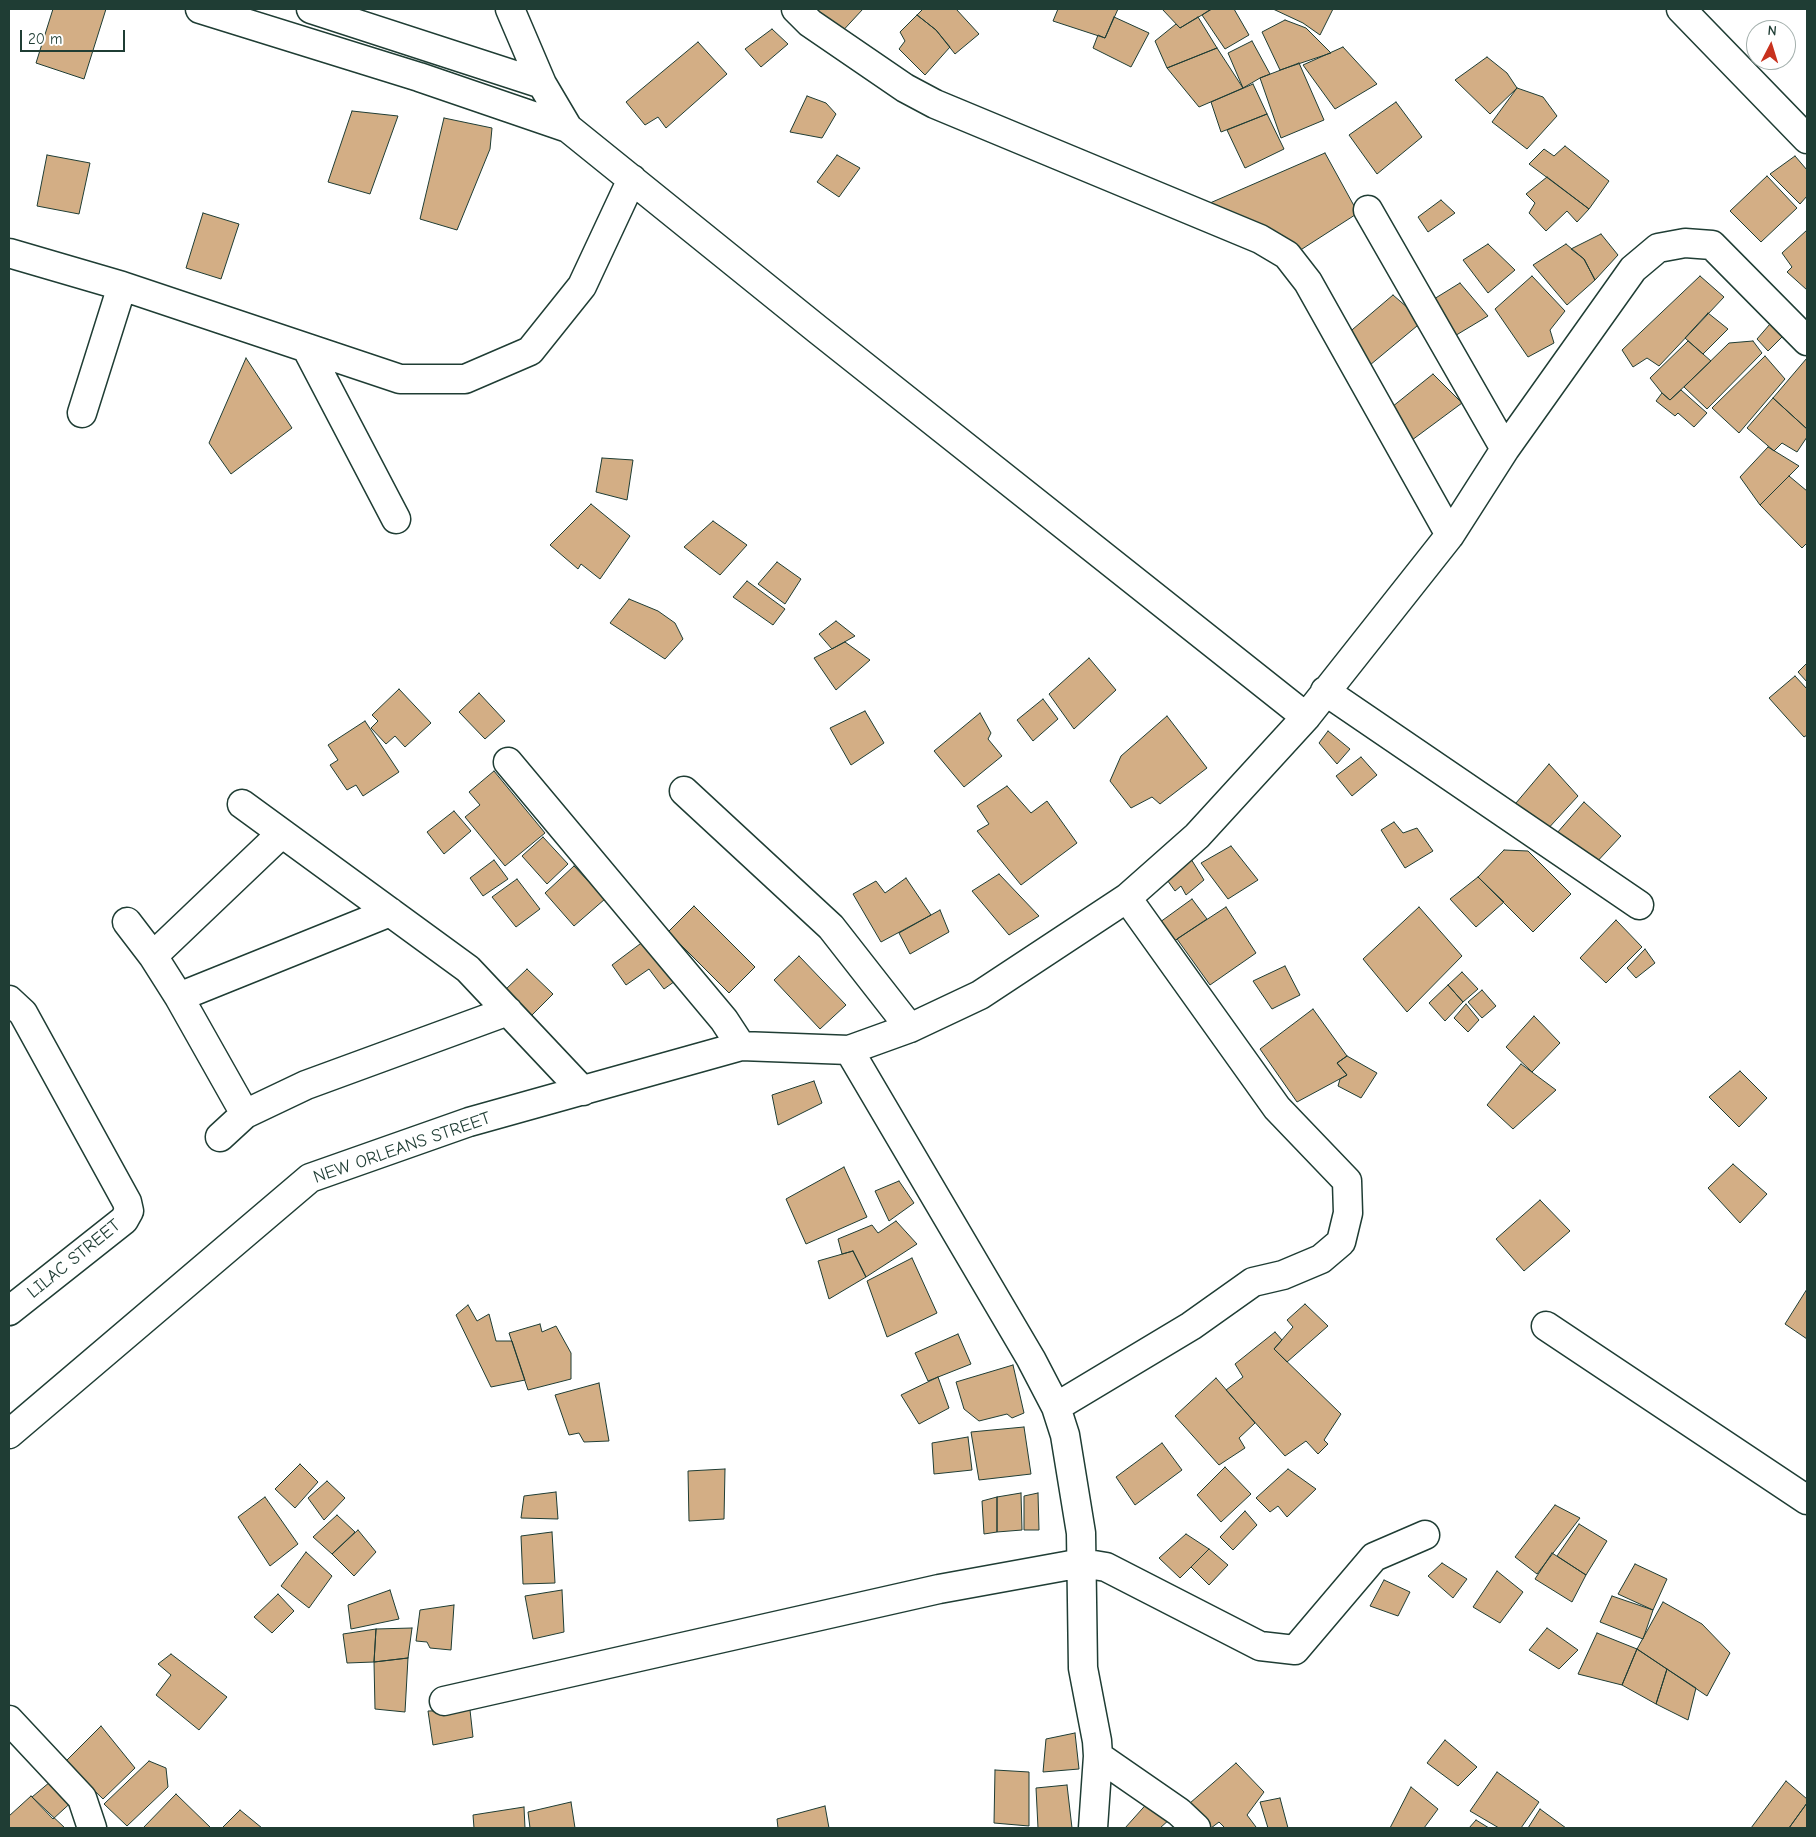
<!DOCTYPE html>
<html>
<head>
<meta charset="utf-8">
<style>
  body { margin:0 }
  #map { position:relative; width:1816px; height:1837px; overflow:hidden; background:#fff; font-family:"Comic Neue",sans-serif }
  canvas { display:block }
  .frame { position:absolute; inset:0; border:10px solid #1f3d34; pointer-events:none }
  .north { position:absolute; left:1746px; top:20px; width:50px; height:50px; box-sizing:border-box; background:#fff; border:1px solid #a5b1ae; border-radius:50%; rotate:5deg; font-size:14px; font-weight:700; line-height:20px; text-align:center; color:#1f3d34 }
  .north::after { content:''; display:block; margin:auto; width:18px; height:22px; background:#c8321e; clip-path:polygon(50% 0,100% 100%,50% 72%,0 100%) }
  .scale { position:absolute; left:20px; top:30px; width:105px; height:22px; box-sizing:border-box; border:2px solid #1f3d34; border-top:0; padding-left:6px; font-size:15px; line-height:18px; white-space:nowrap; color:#1f3d34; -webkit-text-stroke:4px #fff; paint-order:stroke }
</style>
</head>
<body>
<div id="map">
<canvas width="1816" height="1837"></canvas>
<div class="frame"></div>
<div class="north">N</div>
<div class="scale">20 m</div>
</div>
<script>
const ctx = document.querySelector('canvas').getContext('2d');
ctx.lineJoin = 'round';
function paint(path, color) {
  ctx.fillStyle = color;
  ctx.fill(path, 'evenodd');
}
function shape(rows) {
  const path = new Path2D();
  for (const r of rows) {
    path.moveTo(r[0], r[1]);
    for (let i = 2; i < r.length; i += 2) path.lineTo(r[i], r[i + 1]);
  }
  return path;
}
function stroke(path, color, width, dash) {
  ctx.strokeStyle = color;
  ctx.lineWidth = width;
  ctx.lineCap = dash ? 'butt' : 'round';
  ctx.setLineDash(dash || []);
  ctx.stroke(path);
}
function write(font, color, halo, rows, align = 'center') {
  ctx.font = font + ' "Comic Neue",sans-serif';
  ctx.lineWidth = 5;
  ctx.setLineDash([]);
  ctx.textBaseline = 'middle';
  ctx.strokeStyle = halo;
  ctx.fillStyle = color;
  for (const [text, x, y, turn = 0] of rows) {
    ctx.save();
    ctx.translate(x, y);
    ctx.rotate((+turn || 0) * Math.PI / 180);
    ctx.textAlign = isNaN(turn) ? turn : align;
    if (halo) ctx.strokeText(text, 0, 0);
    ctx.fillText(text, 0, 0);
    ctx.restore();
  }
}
const building = shape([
  [53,9,106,9,84,79,36,63,53,9],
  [804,9,863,9,837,37,804,9],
  [923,9,956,9,979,34,955,54,936,30,917,15,923,9],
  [1058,9,1118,9,1105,38,1053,21,1058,9],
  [1162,9,1212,9,1180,28,1162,9],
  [1211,9,1234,9,1249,35,1225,49,1202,15,1211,9],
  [1273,9,1333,9,1320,35,1303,23,1273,9],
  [917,15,936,30,950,47,925,75,899,49,905,41,900,32,917,15],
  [1114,17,1149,33,1131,67,1093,48,1098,35,1105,38,1114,17],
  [1198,17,1217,48,1167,68,1155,41,1176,24,1180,28,1198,17],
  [1285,20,1306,28,1331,53,1280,70,1262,32,1285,20],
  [772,29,788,44,761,67,745,49,772,29],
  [1252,41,1270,74,1260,78,1243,88,1228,53,1252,41],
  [698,42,727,74,666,128,658,117,645,125,626,102,698,42],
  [1343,47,1377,84,1335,109,1303,65,1343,47],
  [1217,48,1243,88,1199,107,1167,68,1217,48],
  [1487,57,1507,73,1517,88,1490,114,1455,80,1487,57],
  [1299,63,1324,120,1281,138,1260,78,1299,63],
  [1253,84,1267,114,1221,132,1211,102,1253,84],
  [1517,88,1543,97,1557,116,1527,149,1492,122,1517,88],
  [807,96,826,103,836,114,822,138,790,132,807,96],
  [1396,102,1422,137,1377,174,1349,135,1396,102],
  [352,111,398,116,370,194,328,182,352,111],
  [1267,114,1284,149,1245,168,1227,130,1267,114],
  [444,118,492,128,490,149,457,230,420,219,444,118],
  [1565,146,1609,181,1589,209,1529,164,1544,149,1554,156,1565,146],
  [1325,153,1358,213,1299,251,1210,203,1325,153],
  [47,155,90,163,79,214,37,206,47,155],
  [837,155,860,168,839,197,817,182,837,155],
  [1795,156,1807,170,1807,196,1800,204,1770,174,1795,156],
  [1767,176,1797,208,1761,242,1730,211,1767,176],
  [1547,177,1589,209,1577,222,1567,211,1546,231,1529,213,1535,203,1526,194,1547,177],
  [1441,200,1455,213,1428,232,1418,217,1441,200],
  [203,213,239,224,221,279,186,268,203,213],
  [1807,230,1807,290,1787,272,1792,267,1782,253,1807,230],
  [1601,234,1618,255,1595,280,1584,259,1571,249,1601,234],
  [1488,244,1515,270,1488,293,1463,260,1488,244],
  [1566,244,1584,259,1595,280,1567,305,1533,265,1566,244],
  [1532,276,1565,311,1550,330,1554,343,1528,357,1495,309,1532,276],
  [1700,276,1724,297,1659,366,1647,358,1633,367,1622,350,1700,276],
  [1460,283,1488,316,1453,337,1434,299,1460,283],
  [1393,295,1423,321,1370,365,1346,335,1393,295],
  [1708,313,1728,329,1703,354,1685,338,1708,313],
  [1770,324,1783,336,1768,351,1757,339,1770,324],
  [1688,341,1711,361,1670,400,1662,393,1650,378,1688,341],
  [1753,341,1762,353,1707,409,1684,387,1729,343,1753,341],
  [1765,356,1785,379,1739,433,1712,408,1765,356],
  [246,358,292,428,231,474,209,443,246,358],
  [1807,358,1807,429,1773,398,1807,358],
  [1433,374,1462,403,1408,443,1387,411,1433,374],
  [1681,390,1707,413,1694,427,1678,413,1675,416,1656,401,1662,393,1670,400,1681,390],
  [1773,398,1807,429,1807,437,1797,452,1782,443,1774,451,1747,428,1773,398],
  [1768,447,1799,466,1760,505,1740,477,1768,447],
  [602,458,633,460,627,500,596,492,602,458],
  [1789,476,1807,491,1807,543,1802,548,1760,505,1789,476],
  [591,504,630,536,600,579,581,564,578,569,550,545,591,504],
  [713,521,747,545,720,575,684,547,713,521],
  [777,562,801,579,785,604,758,584,777,562],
  [747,581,785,609,773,625,733,597,747,581],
  [629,599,658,611,675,623,683,639,665,659,610,623,629,599],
  [836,621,855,636,832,649,819,634,836,621],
  [845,642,870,660,836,690,814,658,845,642],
  [1089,658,1116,690,1074,729,1049,694,1089,658],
  [1807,663,1807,682,1798,672,1807,663],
  [1795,676,1807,689,1807,735,1804,737,1769,698,1795,676],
  [399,689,431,723,405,747,395,736,386,744,371,728,378,721,372,715,399,689],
  [479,693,505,721,485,739,459,712,479,693],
  [1043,699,1058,719,1033,741,1017,720,1043,699],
  [865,711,884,743,851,765,830,728,865,711],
  [980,713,991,733,988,739,1002,756,964,787,934,751,980,713],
  [1167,716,1207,768,1160,804,1152,797,1131,808,1110,781,1121,756,1167,716],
  [365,721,399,772,363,796,356,785,347,790,330,765,338,760,328,745,365,721],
  [1328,731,1350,749,1337,764,1319,743,1328,731],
  [1361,757,1377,775,1352,796,1336,776,1361,757],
  [1549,764,1578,796,1545,832,1516,803,1549,764],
  [494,771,545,833,505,866,465,817,480,805,469,792,494,771],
  [1007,786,1031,813,1047,801,1077,843,1021,885,977,831,989,824,977,806,1007,786],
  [1584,802,1621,836,1593,866,1557,833,1584,802],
  [454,811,471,831,444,854,427,832,454,811],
  [1394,822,1403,833,1417,828,1433,851,1405,868,1381,830,1394,822],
  [543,837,568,864,547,884,522,856,543,837],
  [1231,846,1258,880,1228,899,1201,863,1231,846],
  [1504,850,1528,851,1571,894,1533,932,1478,877,1504,850],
  [1191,859,1204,880,1186,895,1181,886,1175,891,1165,877,1191,859],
  [494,860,508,879,483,896,470,878,494,860],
  [574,866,605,899,574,926,545,893,574,866],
  [999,874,1039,916,1009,935,972,891,999,874],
  [1478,877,1504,902,1476,927,1450,899,1478,877],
  [906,878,931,915,881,942,853,894,876,881,885,893,906,878],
  [517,879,540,909,516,927,492,897,517,879],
  [1192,899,1207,919,1177,939,1170,946,1156,925,1192,899],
  [694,906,755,967,729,993,668,932,694,906],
  [1226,907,1256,953,1210,985,1177,939,1226,907],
  [1419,907,1462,956,1407,1012,1363,959,1419,907],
  [940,910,949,932,910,954,899,933,940,910],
  [1616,920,1642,947,1606,983,1580,958,1616,920],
  [648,938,678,979,664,989,649,969,626,985,612,965,648,938],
  [1645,949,1655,963,1636,978,1627,968,1645,949],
  [799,956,846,1005,820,1029,774,980,799,956],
  [1285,966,1300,995,1272,1009,1253,981,1285,966],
  [527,969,553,994,531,1016,505,990,527,969],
  [1462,972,1478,989,1463,1002,1448,985,1462,972],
  [1448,985,1463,1002,1445,1021,1429,1003,1448,985],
  [1482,990,1496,1006,1482,1018,1468,1002,1482,990],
  [1466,1004,1479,1020,1468,1032,1454,1018,1466,1004],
  [1313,1009,1347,1056,1337,1063,1347,1075,1297,1102,1260,1049,1313,1009],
  [1534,1016,1560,1043,1532,1072,1506,1047,1534,1016],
  [1347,1056,1377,1073,1361,1098,1338,1086,1340,1079,1347,1075,1337,1063,1347,1056],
  [1521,1064,1556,1090,1513,1129,1487,1105,1521,1064],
  [1740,1071,1767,1098,1739,1127,1709,1097,1740,1071],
  [814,1081,822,1103,778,1125,772,1095,814,1081],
  [1733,1164,1767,1194,1740,1223,1708,1188,1733,1164],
  [844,1167,867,1217,806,1244,786,1199,844,1167],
  [899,1181,914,1203,889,1221,875,1191,899,1181],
  [1540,1200,1570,1231,1524,1271,1496,1239,1540,1200],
  [896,1221,917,1244,866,1277,853,1251,842,1254,838,1239,872,1225,878,1233,896,1221],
  [853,1251,866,1277,829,1299,818,1261,853,1251],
  [912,1258,937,1313,887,1337,867,1281,912,1258],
  [1807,1289,1807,1339,1785,1324,1807,1289],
  [1305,1304,1328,1326,1287,1362,1274,1349,1293,1327,1287,1320,1305,1304],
  [468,1305,477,1321,489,1314,496,1341,512,1341,525,1380,491,1387,456,1315,468,1305],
  [540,1324,542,1332,556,1326,571,1353,571,1379,528,1390,509,1333,540,1324],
  [1275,1332,1282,1340,1274,1349,1341,1414,1324,1440,1328,1444,1318,1454,1306,1441,1285,1456,1226,1390,1243,1377,1235,1364,1275,1332],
  [958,1334,971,1364,928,1381,915,1353,958,1334],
  [1013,1365,1024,1413,1012,1418,1007,1414,979,1421,964,1409,956,1382,1013,1365],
  [938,1377,949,1408,919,1424,901,1395,938,1377],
  [1216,1378,1255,1423,1239,1438,1245,1448,1219,1465,1175,1416,1216,1378],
  [599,1383,609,1441,584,1442,579,1433,569,1435,555,1395,599,1383],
  [1024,1427,1031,1474,979,1480,971,1432,1024,1427],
  [968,1437,972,1470,934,1474,932,1443,968,1437],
  [1162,1443,1182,1470,1135,1505,1116,1477,1162,1443],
  [300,1464,318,1482,295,1508,275,1489,300,1464],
  [1225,1467,1251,1494,1221,1522,1197,1495,1225,1467],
  [725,1469,724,1519,689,1521,688,1471,725,1469],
  [1288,1469,1316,1489,1287,1517,1278,1506,1270,1512,1256,1498,1288,1469],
  [327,1481,345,1498,324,1520,308,1498,327,1481],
  [556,1492,558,1519,521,1518,524,1496,556,1492],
  [1021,1493,1022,1530,997,1532,997,1497,1021,1493],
  [1038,1493,1039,1530,1024,1530,1024,1496,1038,1493],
  [265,1497,298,1544,270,1566,238,1517,265,1497],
  [997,1497,997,1532,984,1534,982,1501,997,1497],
  [1555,1505,1580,1518,1537,1574,1515,1557,1555,1505],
  [1245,1511,1257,1525,1233,1550,1220,1537,1245,1511],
  [337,1515,355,1532,332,1554,313,1537,337,1515],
  [1579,1524,1607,1541,1586,1575,1557,1556,1579,1524],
  [358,1530,376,1552,354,1576,332,1554,358,1530],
  [552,1532,555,1583,523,1584,521,1536,552,1532],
  [1186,1534,1209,1549,1180,1578,1159,1558,1186,1534],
  [1209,1549,1228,1565,1209,1585,1191,1567,1209,1549],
  [306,1552,332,1576,309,1608,281,1586,306,1552],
  [1552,1553,1586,1575,1572,1602,1535,1579,1552,1553],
  [1442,1563,1467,1579,1453,1598,1428,1576,1442,1563],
  [1635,1564,1667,1579,1653,1610,1618,1594,1635,1564],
  [1497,1571,1523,1592,1500,1623,1473,1607,1497,1571],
  [1384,1580,1410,1592,1398,1616,1370,1606,1384,1580],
  [390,1590,399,1619,351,1629,348,1605,390,1590],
  [562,1590,564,1632,533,1639,525,1596,562,1590],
  [278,1594,294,1611,272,1633,254,1617,278,1594],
  [1612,1596,1653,1610,1643,1639,1600,1622,1612,1596],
  [1663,1602,1702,1624,1730,1653,1707,1696,1637,1649,1663,1602],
  [454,1605,451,1650,430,1648,427,1642,416,1641,420,1610,454,1605],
  [412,1628,408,1658,374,1662,376,1629,412,1628],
  [1547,1628,1578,1650,1559,1669,1529,1650,1547,1628],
  [376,1629,374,1662,347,1663,343,1634,376,1629],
  [1597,1633,1637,1649,1622,1685,1578,1674,1597,1633],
  [1637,1649,1667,1669,1656,1704,1622,1685,1637,1649],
  [171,1654,227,1697,199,1730,156,1695,171,1675,158,1664,171,1654],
  [408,1658,405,1712,375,1709,374,1662,408,1658],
  [1667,1669,1696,1688,1688,1720,1656,1704,1667,1669],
  [470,1710,473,1737,433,1745,428,1711,470,1710],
  [101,1726,135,1768,103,1799,65,1762,101,1726],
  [1075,1733,1079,1769,1043,1772,1046,1739,1075,1733],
  [1445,1740,1477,1767,1458,1786,1427,1763,1445,1740],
  [149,1761,166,1768,168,1787,127,1826,104,1804,149,1761],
  [1236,1763,1264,1792,1247,1815,1256,1827,1254,1828,1225,1828,1219,1822,1211,1828,1190,1803,1236,1763],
  [995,1770,1029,1772,1029,1826,994,1823,995,1770],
  [1497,1772,1539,1802,1521,1828,1499,1828,1470,1811,1497,1772],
  [56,1777,76,1798,53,1819,32,1797,56,1777],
  [1786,1781,1807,1799,1807,1803,1789,1828,1751,1828,1786,1781],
  [1067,1785,1072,1828,1038,1828,1036,1788,1067,1785],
  [1411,1787,1438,1809,1424,1828,1390,1828,1411,1787],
  [176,1794,211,1828,143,1828,176,1794],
  [31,1796,65,1828,9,1828,9,1816,31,1796],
  [1280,1798,1288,1828,1268,1828,1260,1802,1280,1798],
  [1151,1799,1170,1819,1160,1828,1125,1828,1151,1799],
  [571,1802,575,1828,530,1828,528,1812,571,1802],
  [1807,1803,1807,1828,1789,1828,1807,1803],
  [825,1806,829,1828,778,1828,777,1819,825,1806],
  [524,1807,525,1828,474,1828,473,1815,524,1807],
  [1540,1809,1566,1828,1528,1828,1540,1809],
  [240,1810,262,1828,222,1828,240,1810],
  [1476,1820,1489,1828,1469,1828,1476,1820]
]);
paint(building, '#d3ae85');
stroke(building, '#1f3d34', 1);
const minor = shape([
  [200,9,419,77,568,128],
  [311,9,542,84],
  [510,9,542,84,568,128,817,329,1306,717],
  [796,9,810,23,905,88,935,104,1260,239,1287,255,1308,282,1450,535],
  [1681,9,1807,139],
  [1368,210,1505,449],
  [9,253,122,286,400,379,465,379,530,351,582,286,632,179],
  [307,349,396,519],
  [82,413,122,286],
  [1325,691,1639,905],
  [508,762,724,1020,741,1046],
  [684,791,831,927,910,1028],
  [242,804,468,969,583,1091],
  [127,922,153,956,179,997,245,1114],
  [153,956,281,834],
  [179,997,390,912],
  [9,1000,23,1013,127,1202,129,1211,124,1220,9,1311],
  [849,1050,1031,1359,1056,1407,1065,1435,1081,1533,1083,1668,1097,1741,1098,1756,1093,1828],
  [220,1137,245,1114,306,1085,508,1011],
  [1546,1326,1807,1500],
  [1056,1407,1191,1326,1253,1282,1283,1275,1321,1259,1341,1242,1348,1213,1347,1181,1277,1108,1127,898],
  [9,1434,310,1178,469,1122,741,1046,849,1050,910,1028,980,995,1127,898,1197,836,1306,717,1450,535,1505,449,1633,269,1658,248,1685,243,1712,245,1807,341],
  [444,1701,939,1589,1082,1563,1106,1567,1260,1646,1295,1650,1374,1557,1425,1535],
  [9,1720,82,1798,92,1828],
  [1098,1756,1179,1812,1196,1828]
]);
stroke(minor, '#1f3d34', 31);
stroke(minor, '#fff', 28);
write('18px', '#1f3d34', '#fff', [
  ["NEW ORLEANS STREET",402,1148,-19],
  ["LILAC STREET",74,1259,-39]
]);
</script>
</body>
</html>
